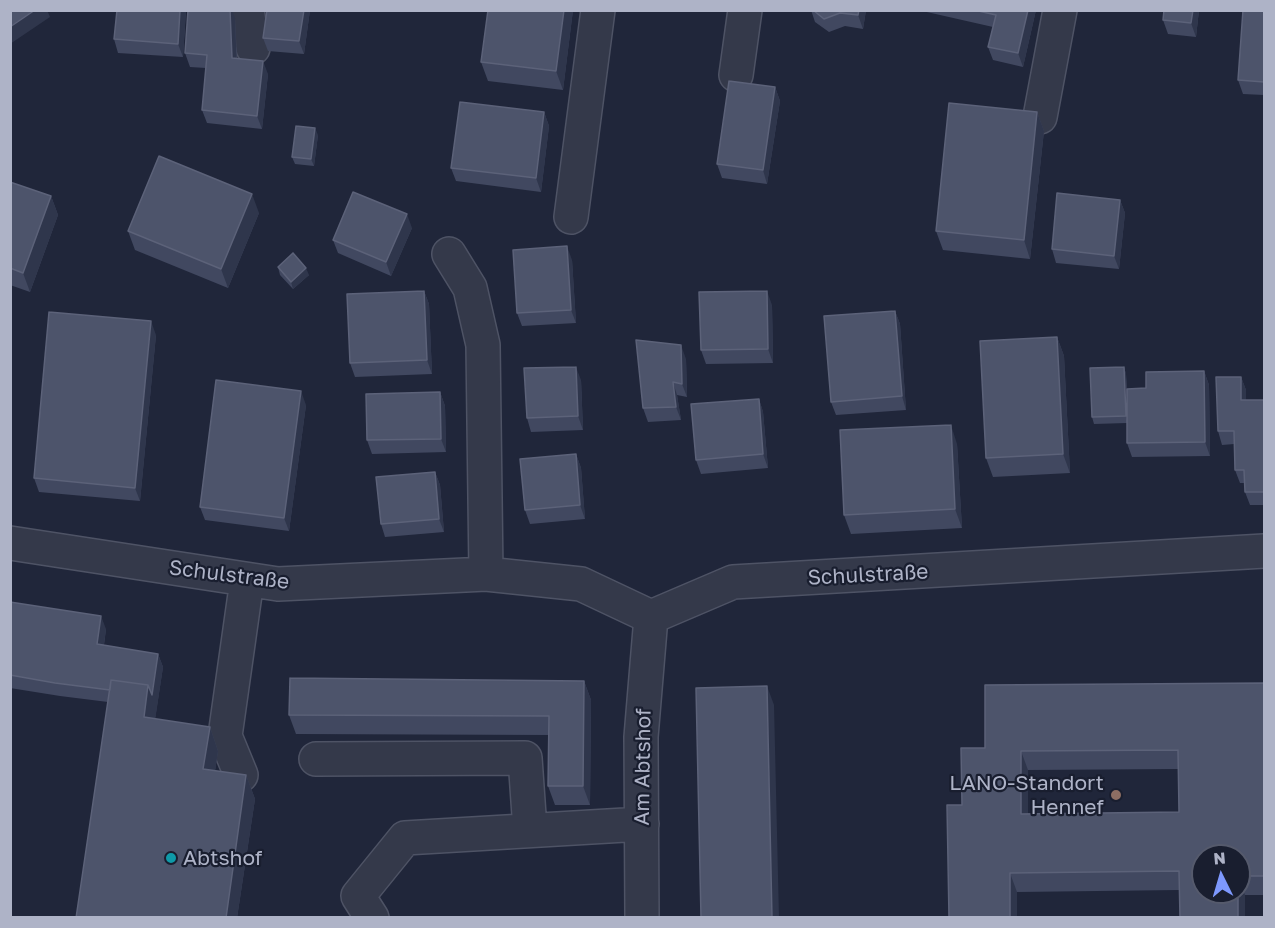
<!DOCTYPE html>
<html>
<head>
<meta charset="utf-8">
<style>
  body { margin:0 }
  #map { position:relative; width:1275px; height:928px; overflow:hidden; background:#20263a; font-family:"Golos Text",sans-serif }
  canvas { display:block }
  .frame { position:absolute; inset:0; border:12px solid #aeb3c7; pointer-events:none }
  .north { position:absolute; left:1191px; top:844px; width:60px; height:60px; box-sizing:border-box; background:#191e2f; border:2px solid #555a6c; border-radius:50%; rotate:355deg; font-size:16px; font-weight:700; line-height:24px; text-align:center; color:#aeb3c7 }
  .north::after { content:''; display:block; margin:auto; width:21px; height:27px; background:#7d98fd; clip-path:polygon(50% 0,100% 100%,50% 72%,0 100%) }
</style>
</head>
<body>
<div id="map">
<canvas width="1275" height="928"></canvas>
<div class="frame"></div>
<div class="north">N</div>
</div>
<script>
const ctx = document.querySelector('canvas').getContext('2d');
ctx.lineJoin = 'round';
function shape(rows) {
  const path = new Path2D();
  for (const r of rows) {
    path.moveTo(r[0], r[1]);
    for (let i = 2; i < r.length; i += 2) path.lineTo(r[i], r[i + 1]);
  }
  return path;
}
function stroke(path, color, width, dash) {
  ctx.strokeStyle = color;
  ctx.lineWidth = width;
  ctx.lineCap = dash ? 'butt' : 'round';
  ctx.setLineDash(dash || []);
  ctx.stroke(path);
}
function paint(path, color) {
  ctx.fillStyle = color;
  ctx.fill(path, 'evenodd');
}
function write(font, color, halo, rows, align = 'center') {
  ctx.font = font + ' "Golos Text",sans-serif';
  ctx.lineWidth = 4.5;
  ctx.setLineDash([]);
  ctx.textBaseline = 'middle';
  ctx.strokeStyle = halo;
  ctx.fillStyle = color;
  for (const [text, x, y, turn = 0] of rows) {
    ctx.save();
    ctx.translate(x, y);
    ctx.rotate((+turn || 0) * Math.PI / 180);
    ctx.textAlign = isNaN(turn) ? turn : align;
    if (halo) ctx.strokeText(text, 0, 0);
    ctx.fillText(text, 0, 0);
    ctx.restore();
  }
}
const minor = shape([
  [247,10,253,48],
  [736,75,745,10],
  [1040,117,1060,10],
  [571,217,598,10],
  [449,254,470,288,483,345,486,574],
  [10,543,278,584,486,574,581,584,651,617,733,582,1264,551],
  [316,759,525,758,530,830],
  [241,775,225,736,247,580],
  [372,918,358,896,405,838,642,824],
  [642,918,641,737,651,617]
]);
stroke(minor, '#4e5365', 36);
stroke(minor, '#34394a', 33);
paint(shape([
  [117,10,186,10,183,57,118,53,114,39],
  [310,10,304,54,268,51,263,38],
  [573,10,563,90,488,81,481,62],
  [687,10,704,10,704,12],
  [811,10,866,10,863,29,845,26,829,32,815,22],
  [918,10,1036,10,1023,67,993,60,988,47,993,27],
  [1199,10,1196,37,1168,34,1163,20],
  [1264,10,1264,95,1243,94,1238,80],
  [235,18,237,58,268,74,262,129,207,123,202,110,206,68,190,67,185,53],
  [775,87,780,101,767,184,722,178,717,164],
  [544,112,549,126,541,192,456,181,451,168],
  [1037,112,1044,131,1030,259,943,250,936,231],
  [318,135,314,166,295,164,292,157],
  [10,182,51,196,58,215,30,292,10,285],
  [1120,200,1125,213,1119,269,1056,263,1052,249],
  [259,213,228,288,135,250,128,231],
  [412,228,391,276,338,253,333,240],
  [572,260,576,323,522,326,517,313],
  [278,267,309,275,293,289,280,275],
  [424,291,429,304,432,374,355,377,350,363],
  [772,305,773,363,706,364,701,350],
  [895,311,900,324,906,410,836,415,831,402],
  [156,335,140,501,39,492,34,478],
  [1057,337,1064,356,1070,473,993,477,986,458],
  [686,359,687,397,677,395,681,420,648,422,643,408],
  [1124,367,1126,374,1127,389,1146,388,1204,371,1209,385,1210,456,1132,457,1127,443,1127,423,1094,424,1092,417],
  [1241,377,1246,390,1246,400,1264,400,1264,505,1250,505,1245,492,1244,483,1240,483,1235,470,1234,444,1222,445,1218,431],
  [581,380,583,430,531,432,527,418],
  [440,392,445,406,446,452,372,454,367,440],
  [759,399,763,412,768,468,701,474,696,460],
  [306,405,289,531,205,520,200,507],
  [957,444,962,528,851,534,844,515],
  [576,454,581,468,585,519,530,524,525,510],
  [435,472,440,485,444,532,385,537,381,524],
  [10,602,106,629,104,645,158,654,163,667,155,719,210,727,218,751,215,771,246,775,255,799,237,918,76,918,108,702,60,696,10,688],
  [584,681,591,700,590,805,555,805,548,786,549,735,296,734,289,715],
  [1264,683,1264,895,1245,895,1245,918,1180,918,1179,890,1017,892,1017,918,949,918,962,805,985,748],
  [1179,769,1179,812,1028,814,1028,770],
  [1239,856,1239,892,1203,892]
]), '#414860');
paint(shape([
  [35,10,47,10,50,17,10,44,10,27],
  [180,10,186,10,183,57,178,44],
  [230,10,232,10,235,18,237,71,232,58],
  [304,10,310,10,304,54,299,41],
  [564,10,573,10,563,90,556,71],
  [859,10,866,10,863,29,858,15],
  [1028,10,1036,10,1023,67,1018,53],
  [1193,10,1199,10,1196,37,1191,23],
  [263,61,268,74,262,129,257,116],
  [775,87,780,101,767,184,763,170],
  [544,112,549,126,541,192,536,178],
  [1037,112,1044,131,1030,259,1024,240],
  [315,128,318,135,314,166,311,159],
  [252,194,259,213,228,288,221,269],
  [51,196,58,215,30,292,23,273],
  [1120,200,1125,213,1119,269,1114,256],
  [407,214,412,228,391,276,386,262],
  [567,246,572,260,576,323,571,310],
  [306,268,309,275,293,289,291,282],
  [424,291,429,304,432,374,427,360],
  [767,291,772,305,773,363,768,349],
  [895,311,900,324,906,410,902,396],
  [151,321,156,335,140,501,135,488],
  [1057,337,1064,356,1070,473,1063,454],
  [681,345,686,359,687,397,682,384],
  [576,367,581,380,583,430,578,416],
  [1124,367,1126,374,1128,423,1126,416],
  [1204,371,1209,385,1210,456,1205,442],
  [1241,377,1246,390,1246,414,1241,400],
  [673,382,677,395,681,420,676,407],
  [301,391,306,405,289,531,284,518],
  [440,392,445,406,446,452,441,439],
  [759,399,763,412,768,468,763,454],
  [951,425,957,444,962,528,955,509],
  [576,454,581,468,585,519,580,505],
  [435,472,440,485,444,532,439,519],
  [101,616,106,629,102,658,97,644],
  [158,654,163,667,152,741,144,717,148,685],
  [584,681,591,700,590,805,583,786],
  [767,686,774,705,779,918,772,918],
  [210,727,218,751,212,792,203,769],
  [1021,751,1028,770,1028,833,1021,814],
  [246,775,255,799,237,918,226,918],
  [1010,873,1017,892,1017,918,1010,918],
  [1239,880,1245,895,1245,918,1238,918,1238,892,1239,892]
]), '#2f364c');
const building = shape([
  [10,10,35,10,10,27,10,10],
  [117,10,180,10,178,44,114,39,117,10],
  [188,10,230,10,232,58,263,61,257,116,202,110,207,55,185,53,188,10],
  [267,10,304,10,299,41,263,38,267,10],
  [488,10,564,10,556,71,481,62,488,10],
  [813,10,859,10,858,15,840,13,824,19,813,10],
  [974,10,1028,10,1018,53,988,47,996,15,974,10],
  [1164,10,1193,10,1191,23,1163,20,1164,10],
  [1243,10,1264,10,1264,82,1238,80,1243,10],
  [729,81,775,87,763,170,717,164,729,81],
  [460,102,544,112,536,178,451,168,460,102],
  [949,103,1037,112,1024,240,936,231,949,103],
  [296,126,315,128,311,159,292,157,296,126],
  [159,156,252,194,221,269,128,231,159,156],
  [10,182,51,196,23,273,10,268,10,182],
  [353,192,407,214,386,262,333,240,353,192],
  [1057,193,1120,200,1114,256,1052,249,1057,193],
  [567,246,571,310,517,313,513,250,567,246],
  [293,253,306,268,291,282,278,267,293,253],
  [424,291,427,360,350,363,347,294,424,291],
  [767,291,768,349,701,350,699,292,767,291],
  [895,311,902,396,831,402,824,316,895,311],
  [49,312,151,321,135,488,34,478,49,312],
  [1057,337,1063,454,986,458,980,341,1057,337],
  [636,340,681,345,682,384,673,382,676,407,643,408,636,340],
  [576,367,578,416,527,418,524,368,576,367],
  [1124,367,1126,416,1092,417,1090,368,1124,367],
  [1204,371,1205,442,1127,443,1127,389,1146,388,1146,372,1204,371],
  [1216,377,1241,377,1241,400,1264,400,1264,492,1245,492,1244,470,1235,470,1234,431,1218,431,1216,377],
  [216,380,301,391,284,518,200,507,216,380],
  [440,392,441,439,367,440,366,394,440,392],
  [759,399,763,454,696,460,691,404,759,399],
  [951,425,955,509,844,515,840,430,951,425],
  [576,454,580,505,525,510,520,459,576,454],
  [435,472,439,519,381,524,376,477,435,472],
  [10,602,101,616,97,644,158,654,152,695,148,685,111,680,110,690,55,683,10,675,10,602],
  [290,678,584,681,583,786,548,786,549,716,289,715,290,678],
  [111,680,148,685,144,717,210,727,203,769,246,775,226,918,76,918,111,680],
  [1264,683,1264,876,1239,876,1239,856,1203,856,1203,892,1238,892,1238,918,1180,918,1179,871,1010,873,1010,918,949,918,947,805,962,805,961,748,985,748,985,685,1264,683],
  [1178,750,1179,812,1021,814,1021,751,1178,750],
  [767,686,772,918,701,918,696,688,767,686]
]);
paint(building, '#4d546b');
stroke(building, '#5c6279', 1.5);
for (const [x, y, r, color] of [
  [1116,795,6,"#8d6e63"],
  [171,858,6,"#0f9aa8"]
]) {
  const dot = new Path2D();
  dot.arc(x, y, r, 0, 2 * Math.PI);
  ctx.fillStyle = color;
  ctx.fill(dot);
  stroke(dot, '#191e2f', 2);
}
write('21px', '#aeb3c7', '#191e2f', [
  ["Schulstraße",229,575,7],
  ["Schulstraße",868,575,-3],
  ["Am Abtshof",643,767,-89]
]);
write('21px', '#aeb3c7', '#191e2f', [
  ["LANO-Standort",1104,783],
  ["Hennef",1104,807],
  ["Abtshof",183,858,"left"]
], 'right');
</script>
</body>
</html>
